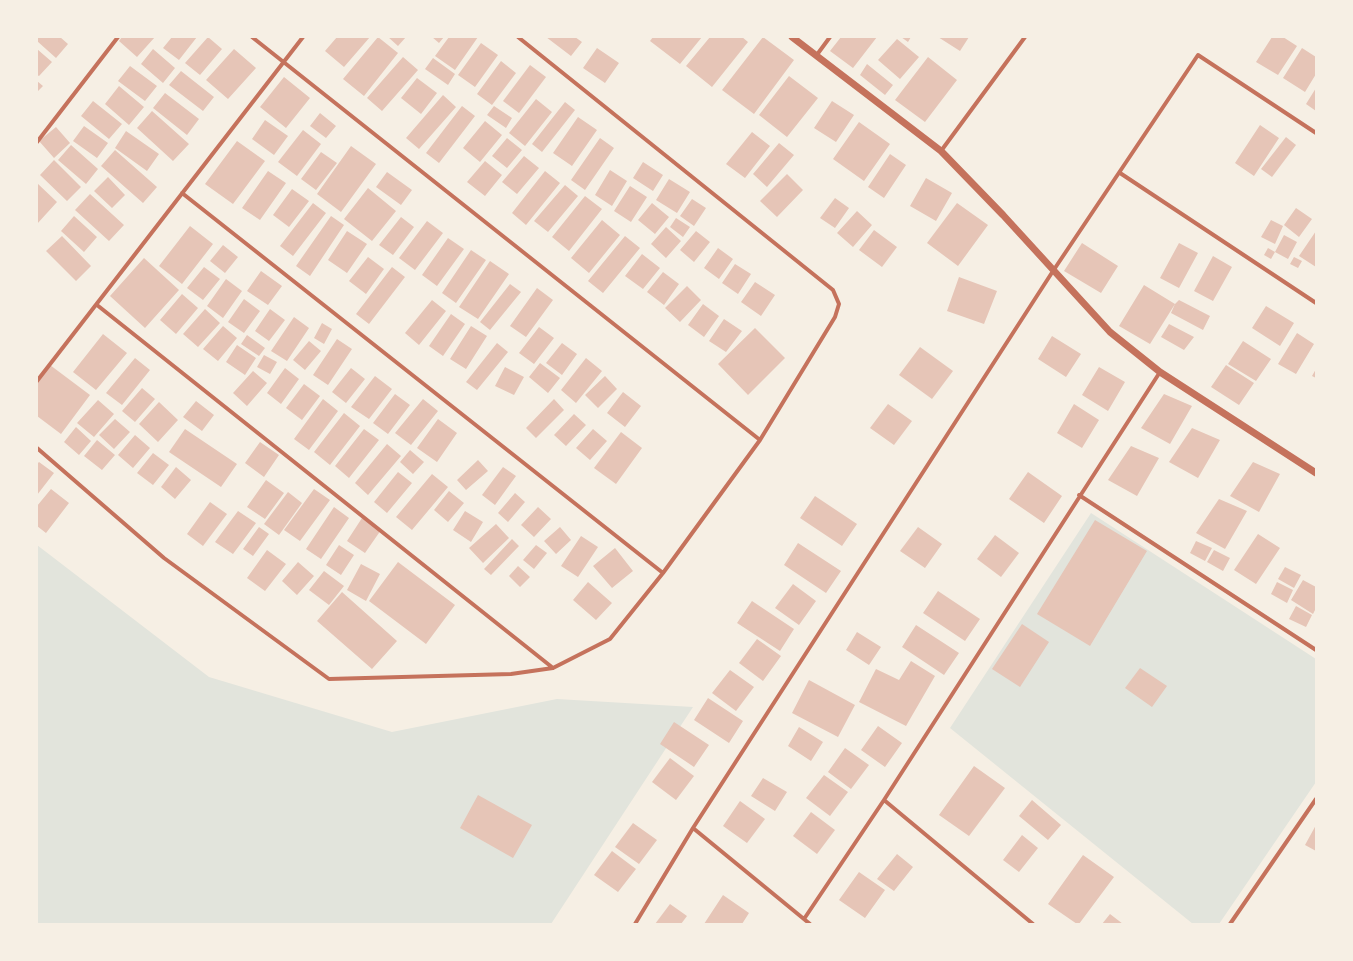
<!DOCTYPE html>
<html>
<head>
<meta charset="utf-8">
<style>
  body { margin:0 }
  #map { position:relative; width:1353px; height:961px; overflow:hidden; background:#f6efe4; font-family:Literata,serif }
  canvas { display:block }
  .frame { position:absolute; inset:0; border:38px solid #f6efe4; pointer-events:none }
</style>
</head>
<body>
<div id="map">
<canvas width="1353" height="961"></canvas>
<div class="frame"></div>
</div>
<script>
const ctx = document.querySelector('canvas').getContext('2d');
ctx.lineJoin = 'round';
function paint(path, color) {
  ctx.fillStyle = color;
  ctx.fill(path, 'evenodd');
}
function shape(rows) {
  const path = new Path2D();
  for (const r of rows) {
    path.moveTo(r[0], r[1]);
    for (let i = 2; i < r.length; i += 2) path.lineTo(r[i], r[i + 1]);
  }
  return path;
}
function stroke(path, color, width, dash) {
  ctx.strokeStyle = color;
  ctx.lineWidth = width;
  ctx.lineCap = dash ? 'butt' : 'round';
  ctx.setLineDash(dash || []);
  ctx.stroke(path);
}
paint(shape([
  [1091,513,1316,659,1316,782,1219,924,1193,924,950,728],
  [37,545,209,677,392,732,557,699,693,707,551,924,37,924]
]), '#e2e4dc');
paint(shape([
  [37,37,60,37,68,44,56,58,37,41],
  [122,37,155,37,137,57,119,41],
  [172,37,197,37,179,60,163,48],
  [208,37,222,49,200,75,185,63],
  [337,37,370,37,344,67,325,51],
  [378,37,398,53,364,96,343,79],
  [388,37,406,37,398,46],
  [432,37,444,37,439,43],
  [449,37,478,37,455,70,435,56],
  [546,37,575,37,582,42,571,56],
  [653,37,702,37,680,64,650,41],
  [710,37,742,37,748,42,712,87,686,66],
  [763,37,794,60,754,114,722,90],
  [841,37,877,37,853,68,830,51],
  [901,37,911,37,908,42],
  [938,37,969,37,960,51],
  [1272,37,1283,37,1297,46,1278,75,1256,62],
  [897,39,919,57,900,79,878,60],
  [481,43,498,55,475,87,458,75],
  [597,48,619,63,605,83,583,68],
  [1302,48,1316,57,1316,74,1305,92,1283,78],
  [37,49,52,62,39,76,37,75],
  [153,49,175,68,163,83,141,64],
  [234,49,256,68,228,99,206,80],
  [403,57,418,70,382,111,367,98],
  [928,57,957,80,925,122,895,100],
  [433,58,455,74,448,85,425,69],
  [501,61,516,73,492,105,477,94],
  [867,64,893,85,885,95,860,75],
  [530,65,546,77,519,113,503,101],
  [130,66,157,86,145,101,118,81],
  [181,71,214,97,203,111,169,85],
  [789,76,818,98,787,137,759,115],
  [284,77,310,98,286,128,260,107],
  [417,78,437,93,421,114,401,98],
  [37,81,43,86,37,92],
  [119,86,144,107,129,125,105,104],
  [1316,88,1316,111,1306,104],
  [165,93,199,119,187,135,153,108],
  [443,95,456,107,419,149,406,138],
  [536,99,552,112,525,146,509,133],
  [93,101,122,124,109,139,81,116],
  [832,101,854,115,836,142,814,128],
  [565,102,575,110,542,152,532,144],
  [462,106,475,116,439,163,426,153],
  [494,106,512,118,506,128,487,115],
  [152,111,189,144,173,161,137,128],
  [320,113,336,126,326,138,310,126],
  [578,117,597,130,572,166,553,153],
  [265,120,288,136,274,155,252,139],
  [485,121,502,135,480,162,463,148],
  [859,122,890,144,864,181,833,159],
  [1260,125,1279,138,1254,176,1235,163],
  [84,126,108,143,97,158,73,141],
  [56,127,70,143,54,158,39,141],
  [303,130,321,144,297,176,278,162],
  [126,131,159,154,147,171,115,148],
  [752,132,770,146,745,178,726,164],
  [1286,137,1296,145,1272,177,1261,169],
  [507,138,522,150,507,168,492,156],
  [600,138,614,148,585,190,571,180],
  [237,141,265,161,233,204,205,184],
  [779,143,794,155,767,187,753,174],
  [71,145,98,169,86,184,58,160],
  [351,146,376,164,341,212,317,194],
  [115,150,157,187,143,203,101,166],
  [321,152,337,163,316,190,301,179],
  [890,154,906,165,884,198,868,187],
  [524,156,539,168,517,194,502,182],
  [54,160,81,187,67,201,40,175],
  [485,161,502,175,485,196,467,182],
  [643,162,663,175,653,191,633,178],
  [610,170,627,181,612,206,595,195],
  [268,171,286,183,260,220,242,208],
  [545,171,560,183,526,225,512,213],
  [387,172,412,190,401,205,376,187],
  [787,174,803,190,777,217,760,201],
  [108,177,125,195,112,208,94,191],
  [926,178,952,193,936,221,910,206],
  [669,179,690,192,677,213,656,200],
  [37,183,57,202,37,224],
  [565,185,578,196,548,232,534,221],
  [630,186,647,197,631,222,614,211],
  [368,188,396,211,372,241,344,219],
  [292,189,309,201,289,227,273,215],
  [90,194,124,225,109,241,75,210],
  [585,196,602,209,569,251,552,237],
  [835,198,849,208,835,228,820,218],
  [692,199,706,208,694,226,680,216],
  [313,203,326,213,293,256,280,246],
  [652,203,669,217,655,234,638,220],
  [957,203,988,225,958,266,927,243],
  [1296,208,1312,219,1299,237,1284,225],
  [857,211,872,225,853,247,837,233],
  [74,216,97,237,84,252,61,231],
  [331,216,344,225,310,276,296,266],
  [401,217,414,227,393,255,379,245],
  [676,218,690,227,683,237,670,227],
  [602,220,620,235,589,273,571,258],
  [1271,220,1283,226,1275,244,1261,237],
  [427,221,443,233,415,270,399,258],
  [190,226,213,244,182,284,159,266],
  [666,227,681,241,666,258,651,244],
  [874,230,897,247,882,267,859,250],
  [347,231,367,244,347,273,328,260],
  [696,231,710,242,694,262,680,250],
  [1316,231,1316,267,1299,256],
  [1284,235,1297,242,1288,259,1275,252],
  [62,236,91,266,76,281,46,251],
  [625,236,640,248,603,293,588,281],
  [448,238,464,249,437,286,422,275],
  [1082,243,1118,266,1101,293,1064,271],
  [1179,243,1198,253,1179,288,1160,278],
  [223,245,238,257,225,273,210,261],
  [718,248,733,259,719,279,704,268],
  [1268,248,1275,252,1271,259,1264,255],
  [471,250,486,260,456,303,442,293],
  [642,254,660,268,643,289,625,276],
  [1213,256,1232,267,1213,301,1194,291],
  [368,257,384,269,366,294,349,281],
  [1294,257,1302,261,1298,268,1290,264],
  [144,258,179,290,145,328,110,296],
  [490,261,509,274,478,319,459,307],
  [735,264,751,274,738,294,722,283],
  [204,267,220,279,203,300,187,288],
  [392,267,405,277,369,324,356,314],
  [261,271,282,286,268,305,247,291],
  [663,272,679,284,664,305,647,292],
  [959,277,997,291,984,324,947,311],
  [226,279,242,291,223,318,207,306],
  [755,282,775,295,761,316,741,302],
  [510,284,521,292,490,330,480,322],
  [1144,285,1175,304,1179,300,1210,316,1203,330,1171,313,1175,304,1150,344,1119,326],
  [687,286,701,300,680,322,665,308],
  [537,288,553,300,526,337,510,326],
  [182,294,198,308,176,334,160,320],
  [244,299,260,311,244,333,228,322],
  [432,300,446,311,419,345,405,333],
  [703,304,719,316,704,337,688,325],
  [1266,306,1294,323,1280,346,1252,328],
  [205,309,220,323,198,347,183,334],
  [270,309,285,320,269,341,255,331],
  [451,314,465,324,443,356,429,346],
  [294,317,309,328,287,361,271,351],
  [724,319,742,331,726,352,709,341],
  [322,323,332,329,324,344,314,338],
  [1169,324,1194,337,1184,350,1161,337],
  [223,326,237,338,218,361,203,349],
  [471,326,487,336,466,369,450,359],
  [539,327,554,338,534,364,519,353],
  [755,328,785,358,748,395,718,364],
  [1297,333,1314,344,1296,374,1278,364],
  [103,334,127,353,96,390,73,372],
  [247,335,265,348,259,356,241,344],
  [1052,336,1081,354,1066,377,1038,359],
  [337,339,352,349,328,385,313,375],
  [309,341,321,351,305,370,293,360],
  [1243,341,1271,359,1256,381,1228,364],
  [497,343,508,352,477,390,466,382],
  [562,343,577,354,562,375,546,363],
  [237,345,256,358,245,375,226,362],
  [920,347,953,371,932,399,899,375],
  [264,355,277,362,270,374,257,367],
  [135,358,150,370,122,405,106,393],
  [586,358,602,371,576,403,561,390],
  [540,363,560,378,548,393,529,377],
  [50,365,90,395,61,434,37,416,37,382],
  [1226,365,1254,383,1239,405,1211,387],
  [505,367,524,377,514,395,495,386],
  [1099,367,1125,382,1108,411,1082,395],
  [285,368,299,379,281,404,267,393],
  [351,368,365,379,346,403,332,392],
  [1316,369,1316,378,1312,376],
  [253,371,267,383,247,406,233,393],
  [375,376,392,389,369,419,351,407],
  [605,376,617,389,598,408,585,395],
  [304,384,320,396,302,420,286,408],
  [142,388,155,399,135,422,122,411],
  [623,392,641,406,625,427,607,413],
  [395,394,410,405,388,434,373,423],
  [1164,394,1192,406,1170,444,1141,428],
  [323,399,338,411,309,450,294,439],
  [423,399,438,411,411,445,395,433],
  [554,399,564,410,536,438,526,428],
  [98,400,114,414,94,437,77,423],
  [196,401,214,415,202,431,183,417],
  [159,402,178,420,158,442,139,424],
  [888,404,912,421,894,445,870,428],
  [1074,404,1099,420,1082,448,1057,433],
  [344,413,360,426,330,465,314,452],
  [574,414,586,425,566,446,554,435],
  [115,419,130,432,114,449,99,435],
  [438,419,457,433,437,462,417,448],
  [76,427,91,441,79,455,64,442],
  [1192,428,1220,440,1198,478,1169,462],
  [185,429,237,464,221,487,169,452],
  [364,429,379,440,349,478,335,466],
  [593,429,607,441,590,460,576,448],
  [621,432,642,448,616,484,594,468],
  [135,435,150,448,133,468,118,455],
  [97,440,115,455,102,470,84,456],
  [260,442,279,455,264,477,245,463],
  [387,444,401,456,368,495,355,483],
  [1131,446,1159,458,1137,496,1108,480],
  [410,450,424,462,413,474,400,462],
  [153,453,169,465,153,485,137,473],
  [478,460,488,471,466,490,457,480],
  [39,462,54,473,37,495,37,464],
  [1253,462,1280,474,1259,512,1230,496],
  [176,467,191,480,175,499,161,487],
  [503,467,516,476,495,505,482,495],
  [398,472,412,483,387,513,374,502],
  [1028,472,1062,496,1044,523,1009,499],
  [432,474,448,487,412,530,396,517],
  [266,480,284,493,265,519,247,507],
  [51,489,69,503,46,533,37,526,37,506],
  [314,489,330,500,300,541,284,530],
  [449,491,464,503,448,522,434,510],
  [288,492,302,503,279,535,264,524],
  [515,493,525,502,508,522,498,513],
  [815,496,857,524,842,546,800,518],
  [1219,499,1247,511,1225,549,1196,533],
  [210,502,227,514,203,546,187,534],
  [334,507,349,518,321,559,306,549],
  [538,507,551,519,534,537,521,525],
  [238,511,256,523,233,554,215,542],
  [465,511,483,522,471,542,453,530],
  [362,518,381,530,365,553,347,541],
  [1095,520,1147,551,1090,646,1037,614],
  [496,524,509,538,483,563,469,548],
  [259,527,269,534,253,556,243,549],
  [560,527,571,540,556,554,544,541],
  [918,527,942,544,925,568,900,551],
  [1258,534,1280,548,1256,584,1234,570],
  [995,535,1019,553,1001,577,977,559],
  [581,536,598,547,578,577,561,566],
  [512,539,519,546,491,575,484,569],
  [1196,541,1212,548,1205,561,1190,553],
  [798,543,841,571,826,593,784,565],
  [339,545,354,555,341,575,326,565],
  [536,545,547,553,534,569,523,560],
  [615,548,633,571,612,588,593,566],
  [267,550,286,564,265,591,247,578],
  [1214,550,1230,558,1223,571,1207,562],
  [298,562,314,576,297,595,282,581],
  [398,562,455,605,426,644,369,601],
  [361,564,380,574,366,601,347,590],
  [518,566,530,577,520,587,509,576],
  [1285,567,1301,575,1294,588,1278,579],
  [324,571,344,586,329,605,309,590],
  [1303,580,1316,587,1316,608,1313,614,1291,600],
  [588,582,612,603,596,620,573,600],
  [1277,582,1293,590,1287,603,1271,594],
  [793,584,816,601,799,625,775,608],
  [938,591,980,619,965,641,923,613],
  [342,592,397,641,372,669,317,621],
  [752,601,794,629,780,651,737,623],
  [1296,606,1312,615,1306,627,1289,619],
  [1022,624,1049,642,1020,687,992,669],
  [916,625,959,653,944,675,902,647],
  [857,632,881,647,869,665,846,650],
  [757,639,781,656,763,681,739,663],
  [911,661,935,676,906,726,859,702,876,669,899,680],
  [1140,668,1167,686,1152,707,1125,688],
  [730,670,754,687,736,711,712,693],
  [809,680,855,705,838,737,792,713],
  [708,698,743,721,729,743,694,720],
  [674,722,709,745,694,767,660,744],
  [878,726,902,743,885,767,861,750],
  [799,727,823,742,811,761,788,746],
  [845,748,869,765,851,789,828,772],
  [670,758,694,776,676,800,652,782],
  [974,766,1005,788,969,836,939,815],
  [824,775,848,792,830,816,806,798],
  [763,778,787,792,775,811,751,796],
  [478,795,532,825,513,858,460,828],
  [1032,800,1061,825,1048,840,1019,816],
  [740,801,765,819,747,843,723,826],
  [811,812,835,830,817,854,793,836],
  [633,823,657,840,639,864,615,847],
  [1316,825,1316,851,1305,845],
  [1022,835,1038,848,1019,872,1003,860],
  [612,851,636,869,618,892,594,875],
  [897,854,913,867,894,891,877,879],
  [1083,855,1114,877,1079,924,1077,924,1048,904],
  [859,872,885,890,865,918,839,900],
  [723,895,749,913,742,924,704,924],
  [670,904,687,916,681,924,655,924],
  [1110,914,1123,924,1102,924]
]), '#e6c5b7');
stroke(shape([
  [252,37,760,440],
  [816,56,830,37],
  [37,142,118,37],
  [941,151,1025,37],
  [1120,173,1316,303],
  [182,193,663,573],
  [97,305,553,668],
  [37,381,303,37],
  [37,448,164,558,329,679,511,674,553,668,610,639,663,573,760,440,835,317,839,304,833,290,518,37],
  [1079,495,1316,650],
  [884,800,1033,924],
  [693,828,810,924],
  [804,919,884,800,1160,372],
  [635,924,693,828,1053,271,1198,55,1316,133],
  [1230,924,1316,799]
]), '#c5725c', 4);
stroke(shape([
  [792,37,941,151,1003,215,1110,332,1160,372,1316,473]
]), '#c5725c', 7);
</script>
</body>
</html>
